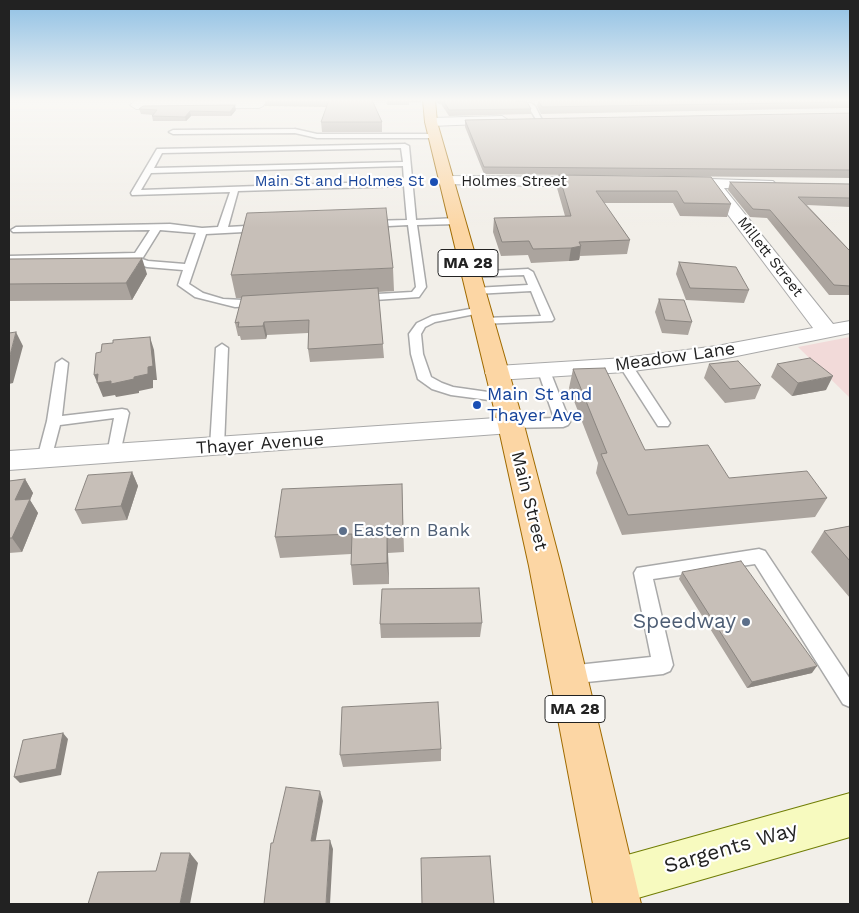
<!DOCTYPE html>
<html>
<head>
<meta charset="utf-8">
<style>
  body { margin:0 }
  #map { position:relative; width:859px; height:913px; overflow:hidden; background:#f2efe9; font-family:"Work Sans",sans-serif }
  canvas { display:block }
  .frame { position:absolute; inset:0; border:10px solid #222; pointer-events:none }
</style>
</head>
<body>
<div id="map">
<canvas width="859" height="913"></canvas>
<div class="frame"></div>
</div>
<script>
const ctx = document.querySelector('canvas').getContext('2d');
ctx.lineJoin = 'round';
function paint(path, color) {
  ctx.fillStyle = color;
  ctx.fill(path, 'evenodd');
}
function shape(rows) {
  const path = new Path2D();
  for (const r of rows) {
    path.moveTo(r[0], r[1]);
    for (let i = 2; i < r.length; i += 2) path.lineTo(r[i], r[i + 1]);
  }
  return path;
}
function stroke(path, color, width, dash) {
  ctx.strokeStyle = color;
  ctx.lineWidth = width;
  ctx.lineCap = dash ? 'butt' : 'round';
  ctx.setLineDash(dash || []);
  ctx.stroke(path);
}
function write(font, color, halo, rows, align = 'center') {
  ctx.font = font + ' "Work Sans",sans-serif';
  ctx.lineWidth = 4.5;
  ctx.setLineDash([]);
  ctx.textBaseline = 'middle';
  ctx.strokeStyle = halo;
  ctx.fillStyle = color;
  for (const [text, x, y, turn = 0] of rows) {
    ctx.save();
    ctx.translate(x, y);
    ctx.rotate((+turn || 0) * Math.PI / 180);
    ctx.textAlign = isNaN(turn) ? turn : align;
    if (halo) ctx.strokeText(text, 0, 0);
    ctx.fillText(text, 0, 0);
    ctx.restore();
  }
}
paint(shape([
  [850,337,850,398,798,347]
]), '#f2dad9');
const lane = shape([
  [508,102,531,103,535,106,542,120,537,121,528,106,506,105,505,104,508,102],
  [295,129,317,134,435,134,439,136,435,138,317,138,295,133,173,134,169,132,173,130,295,129],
  [405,144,409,146,416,220,457,218,462,221,457,224,417,225,426,287,419,297,360,301,354,298,360,295,412,292,416,287,408,225,369,227,364,224,369,221,407,220,404,186,238,191,228,227,263,225,268,228,263,231,206,234,189,284,203,293,223,299,263,301,265,303,259,306,235,307,195,297,178,285,183,270,147,267,132,262,131,259,9,262,9,256,135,253,150,230,13,232,11,230,16,227,170,224,202,228,218,227,230,192,132,195,131,193,157,149,405,144],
  [401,148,403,162,154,168,162,153,401,148],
  [403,166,404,181,141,190,151,173,403,166],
  [160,230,196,233,185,264,148,261,142,259,160,230],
  [528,269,533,272,554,319,552,321,480,324,478,322,480,320,484,318,541,316,531,291,475,294,470,291,475,288,528,285,524,275,471,277,467,276,466,274,467,272,528,269],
  [481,307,485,308,487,310,485,312,435,322,425,327,421,334,423,354,431,377,442,383,453,387,509,395,511,398,509,401,504,402,451,395,432,389,418,379,411,354,409,334,417,323,432,316,481,307],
  [222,344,228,348,224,447,222,451,217,452,212,451,210,447,216,348,222,344],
  [62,359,68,363,62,416,122,409,127,410,129,413,119,458,109,458,107,454,114,418,60,425,50,463,45,464,40,463,37,459,47,421,56,363,62,359],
  [625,361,630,362,668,420,670,423,668,426,658,426,619,365,625,361],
  [544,367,550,371,570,422,568,425,563,427,506,428,504,425,506,422,511,420,554,418,538,371,544,367],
  [759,549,765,551,850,679,850,707,843,704,755,564,653,579,673,665,670,671,663,674,568,684,561,682,558,675,561,668,568,666,651,657,634,573,637,568,759,549]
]);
const street = shape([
  [267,100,263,106,259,108,136,109,130,105,136,101,267,100],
  [502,116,508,120,506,123,431,126,425,122,431,118,502,116],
  [447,176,596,177,601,179,604,182,601,185,596,187,442,184,439,181,442,178,447,176],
  [679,178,773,181,776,184,773,187,768,189,724,188,833,324,850,321,850,333,717,360,625,372,497,380,489,378,485,373,489,368,497,366,625,358,717,346,813,328,708,188,674,186,671,183,674,180,679,178],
  [511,417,520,419,524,425,520,431,511,433,9,470,9,451,511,417]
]);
const secondary = shape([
  [850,793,850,837,617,904,610,904,597,898,590,882,597,866,613,859,850,793]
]);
const primary = shape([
  [423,100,435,100,437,122,524,425,561,566,641,904,593,904,529,566,498,425,425,122,423,100]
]);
stroke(lane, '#a9a9a9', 3);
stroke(street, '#a9a9a9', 2);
stroke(secondary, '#707d05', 2);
stroke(primary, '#a06b00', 2);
paint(lane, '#fff');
paint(street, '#fff');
paint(secondary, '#f7fabf');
paint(primary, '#fcd6a4');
paint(shape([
  [265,100,372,100,382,122,382,132,322,132,321,122,326,107,265,106],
  [386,100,422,100,421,102,409,102,409,105,387,105],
  [436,100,508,100,531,109,531,114,449,116,441,104,437,103],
  [538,100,850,100,850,108,541,114,537,106],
  [139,109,236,110,231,116,191,116,186,121,153,121,152,116,153,115,141,114],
  [850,113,850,178,484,174,465,127,465,120],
  [559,175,711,177,731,204,727,217,680,216,673,203,604,203,630,240,627,254,580,256,579,260,569,261,531,263,528,255,501,256,493,232,494,218,565,216,557,188],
  [730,182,850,184,850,207,807,205,850,251,850,295,829,295,767,218,750,217,728,190],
  [9,259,147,274,132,300,9,301],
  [679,262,749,290,744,303,686,300,676,274],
  [393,268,394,291,378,292,384,358,310,362,308,349,308,333,267,335,266,339,241,340,240,336,238,336,235,323,242,298,236,298,231,275],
  [659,299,692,322,688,335,662,333,655,312],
  [709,364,761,385,755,399,725,403,704,378],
  [777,364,826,390,792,396,771,377],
  [573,369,645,450,729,478,827,498,815,517,622,535,596,473,598,463,569,388],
  [132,472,138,486,127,520,82,524,75,510],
  [25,479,33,493,30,500,38,513,22,552,9,553,9,481],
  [402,484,404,552,388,553,389,584,353,585,351,565,351,554,280,558,275,537],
  [850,526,850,598,811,552,824,531],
  [682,572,812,673,747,688,679,579],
  [482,623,480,637,381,638,380,624],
  [441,749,441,761,343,767,340,755]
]), '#aba49e');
paint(shape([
  [235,105,236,110,231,116,230,112],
  [190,111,191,116,186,121,185,117],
  [581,246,579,260,569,261,571,248],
  [142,258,147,274,132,300,126,283],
  [264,322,267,335,266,339,263,326],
  [16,332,23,346,13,383,9,384,9,359],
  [150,337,154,350,157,380,153,380,153,388,139,391,139,393,116,397,115,395,103,397,94,375,98,374,134,377,148,367],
  [833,376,826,390,792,396,798,383],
  [132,472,138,486,127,520,121,506],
  [25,479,33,493,30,500,38,513,22,552,12,538,15,500],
  [387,532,388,553,389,584,387,563],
  [817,666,812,673,747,688,752,682],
  [63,733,68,739,61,775,20,783,14,777],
  [320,791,323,801,314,850,311,841],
  [330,840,333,849,330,904,326,904],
  [190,853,198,863,190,904,180,904]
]), '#8b8681');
const building = shape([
  [329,100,372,100,382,122,321,122,329,100],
  [443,100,508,100,527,102,531,109,449,110,443,100],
  [538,100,850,100,850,102,542,107,538,100],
  [235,105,230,112,190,111,185,117,152,116,157,110,139,109,143,106,235,105],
  [850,113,850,170,484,167,465,120,850,113],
  [559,175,711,177,731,204,684,203,677,191,596,191,630,240,579,242,581,246,571,248,533,249,529,241,502,242,494,218,571,216,559,175],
  [730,182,850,184,850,198,798,197,850,251,850,286,834,285,770,210,753,209,730,182],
  [386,208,393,268,231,275,247,213,386,208],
  [142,258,126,283,9,284,9,259,142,258],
  [679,262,736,267,749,290,690,288,679,262],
  [378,288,383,344,308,349,309,320,264,322,263,326,238,327,239,322,235,323,242,296,378,288],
  [659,299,684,300,692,322,665,320,659,299],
  [16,332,9,359,9,333,16,332],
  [150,337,153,366,148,367,148,374,134,377,134,379,111,384,111,381,97,383,98,374,94,375,96,353,101,352,102,344,113,343,113,340,150,337],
  [810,358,833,376,798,383,777,364,810,358],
  [738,361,761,385,730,389,709,364,738,361],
  [605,368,645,450,708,445,729,478,807,471,827,498,628,515,601,454,607,453,573,369,605,368],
  [132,472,121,506,75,510,88,475,132,472],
  [25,479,15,500,30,499,12,538,9,538,9,481,25,479],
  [402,484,403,531,387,532,387,563,351,565,352,534,275,537,282,489,402,484],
  [850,526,850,561,824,531,850,526],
  [741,561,817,666,752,682,682,572,741,561],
  [479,588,482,623,380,624,382,589,479,588],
  [438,702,441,749,340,755,342,707,438,702],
  [63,733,56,769,14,777,23,740,63,733],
  [286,787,320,791,311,841,330,840,326,904,264,904,271,843,273,843,286,787],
  [161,853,190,853,180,904,88,904,98,872,156,871,161,853],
  [490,856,494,904,422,904,421,858,490,856]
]);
paint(building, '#c7bfb8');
stroke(building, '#8b8681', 1);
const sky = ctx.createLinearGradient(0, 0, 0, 228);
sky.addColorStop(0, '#8fc0e4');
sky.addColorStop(0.44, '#f9f8f5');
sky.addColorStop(1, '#f9f8f500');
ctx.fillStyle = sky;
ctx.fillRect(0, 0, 859, 228);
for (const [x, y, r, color] of [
  [434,182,5,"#1a4fb4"],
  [477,405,5,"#1a4fb4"],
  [343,531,5,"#5c6f8a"],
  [746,622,5,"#5c6f8a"]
]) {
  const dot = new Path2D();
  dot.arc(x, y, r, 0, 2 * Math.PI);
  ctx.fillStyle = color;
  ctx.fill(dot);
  stroke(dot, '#fff', 2);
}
write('15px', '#164399', '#fff', [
  ["Main St and Holmes St",424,182]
], 'right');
write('15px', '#222', '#fff', [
  ["Holmes Street",514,182],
  ["Millett Street",770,257,52]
]);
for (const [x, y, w] of [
  [468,263,60],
  [575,709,60]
]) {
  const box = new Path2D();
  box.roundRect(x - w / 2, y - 13.5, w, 27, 4);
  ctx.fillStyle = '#fff';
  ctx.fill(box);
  stroke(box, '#222', 1);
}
write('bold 16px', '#222', null, [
  ["MA 28",468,263],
  ["MA 28",575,709]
]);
write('18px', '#222', '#fff', [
  ["Meadow Lane",675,357,-8],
  ["Thayer Avenue",260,444,-4],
  ["Main Street",529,501,76]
]);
write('18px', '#164399', '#fff', [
  ["Main St and",487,395],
  ["Thayer Ave",487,416]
], 'left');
write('18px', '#4e5e75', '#fff', [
  ["Eastern Bank",353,531]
], 'left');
write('21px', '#4e5e75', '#fff', [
  ["Speedway",736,622]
], 'right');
write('21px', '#222', '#fff', [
  ["Sargents Way",731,848,-16]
]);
</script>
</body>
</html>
